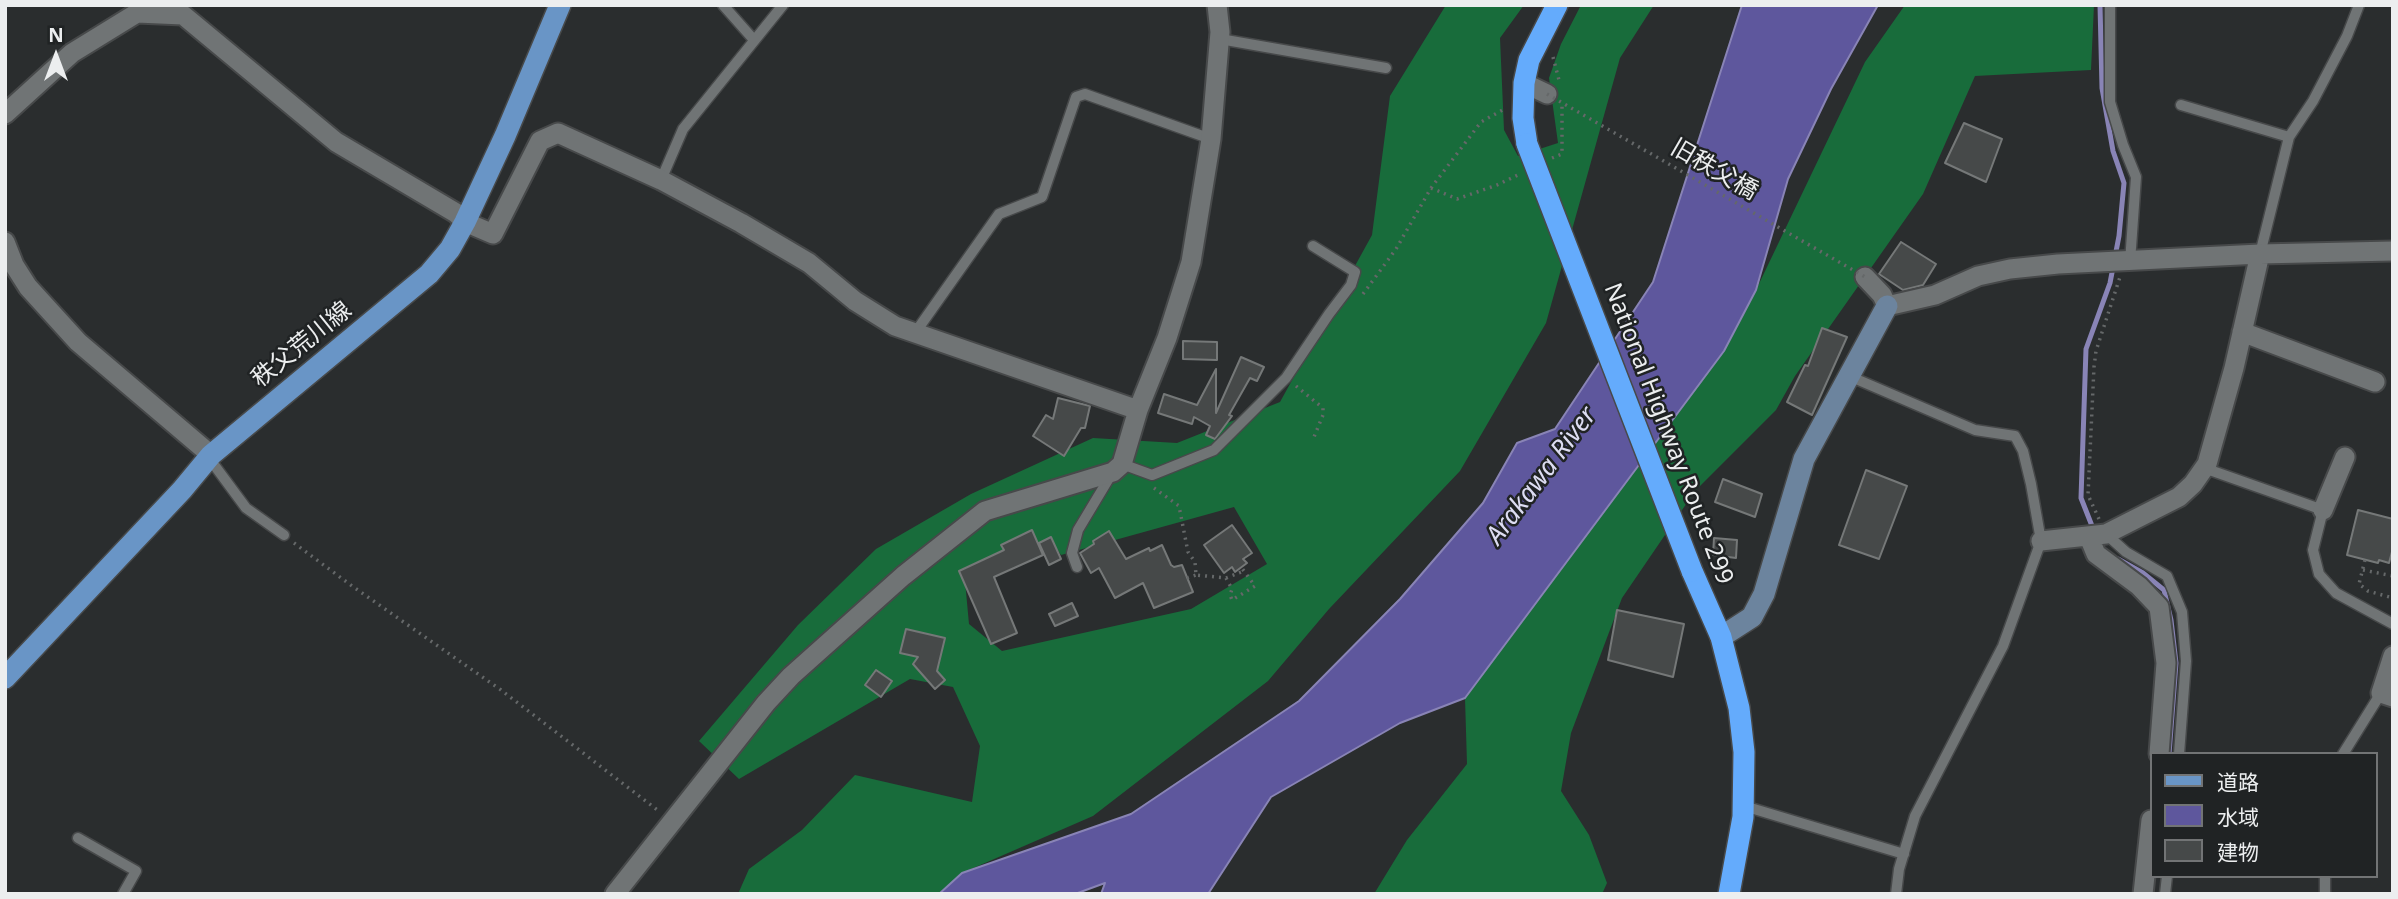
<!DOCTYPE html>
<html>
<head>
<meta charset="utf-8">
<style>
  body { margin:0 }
  #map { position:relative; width:2398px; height:899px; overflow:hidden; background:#2a2d2e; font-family:"Noto Sans","Noto Sans JP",sans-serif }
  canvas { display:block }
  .frame { position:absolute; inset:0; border:7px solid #eceeef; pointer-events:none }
  .legend { position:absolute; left:2150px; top:752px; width:228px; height:126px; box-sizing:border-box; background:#202324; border:2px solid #727475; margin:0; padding:9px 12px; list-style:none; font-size:21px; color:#eceeef }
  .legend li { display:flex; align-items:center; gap:14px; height:35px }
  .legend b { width:35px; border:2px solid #727475 }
  .north { position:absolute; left:21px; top:21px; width:70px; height:70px; -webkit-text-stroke:5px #202324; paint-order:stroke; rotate:0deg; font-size:19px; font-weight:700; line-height:28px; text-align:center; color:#eceeef }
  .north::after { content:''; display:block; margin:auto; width:24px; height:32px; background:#eceeef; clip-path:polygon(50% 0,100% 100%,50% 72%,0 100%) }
</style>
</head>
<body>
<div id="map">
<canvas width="2398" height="899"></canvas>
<div class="frame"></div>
<ul class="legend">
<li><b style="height:9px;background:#6995c6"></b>道路</li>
<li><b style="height:19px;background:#5e579d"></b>水域</li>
<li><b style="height:19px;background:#464949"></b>建物</li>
</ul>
<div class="north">N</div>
</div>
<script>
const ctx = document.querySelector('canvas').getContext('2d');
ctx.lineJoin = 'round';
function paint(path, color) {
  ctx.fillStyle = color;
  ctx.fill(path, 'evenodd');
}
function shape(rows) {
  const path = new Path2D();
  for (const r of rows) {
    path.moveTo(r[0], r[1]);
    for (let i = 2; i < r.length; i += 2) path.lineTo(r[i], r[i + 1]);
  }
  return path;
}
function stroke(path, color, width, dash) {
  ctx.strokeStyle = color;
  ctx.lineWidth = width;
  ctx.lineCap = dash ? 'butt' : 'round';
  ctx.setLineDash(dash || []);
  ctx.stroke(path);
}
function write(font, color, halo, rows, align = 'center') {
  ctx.font = font + ' "Noto Sans","Noto Sans JP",sans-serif';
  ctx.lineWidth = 5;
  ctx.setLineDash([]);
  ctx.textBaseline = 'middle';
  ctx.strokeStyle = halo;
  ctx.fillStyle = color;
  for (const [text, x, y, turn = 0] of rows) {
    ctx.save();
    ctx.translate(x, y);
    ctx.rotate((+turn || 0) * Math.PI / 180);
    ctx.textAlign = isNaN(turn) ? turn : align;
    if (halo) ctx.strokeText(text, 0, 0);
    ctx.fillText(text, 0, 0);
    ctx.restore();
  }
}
paint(shape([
  [1446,5,1524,5,1500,38,1504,130,1518,156,1558,143,1549,78,1561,44,1581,5,1654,5,1620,58,1546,323,1460,471,1329,609,1268,681,1093,816,962,873,939,894,738,894,749,869,802,830,855,775,972,802,980,746,953,687,910,679,739,779,699,741,798,625,876,549,971,494,1093,438,1177,443,1280,402,1372,235,1390,96],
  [1234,507,1267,564,1191,609,1002,651,969,624,965,581,1050,539,1061,555],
  [1905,5,2094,5,2091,70,1975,76,1923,194,1795,376,1776,410,1695,491,1622,598,1571,733,1561,791,1589,835,1607,883,1602,894,1374,894,1407,840,1467,764,1465,698,1724,351,1756,290,1865,62]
]), '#186c3b');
const water = shape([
  [1742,5,1878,5,1831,89,1788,179,1756,290,1724,351,1465,698,1400,723,1271,797,1208,894,1101,894,1105,883,1075,894,939,894,962,873,1131,814,1299,701,1400,599,1483,503,1517,443,1555,429,1653,282,1742,5]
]);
paint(water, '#5e579d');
stroke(water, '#8984b6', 2);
stroke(shape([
  [2094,531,2081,498,2086,349,2110,283,2119,236,2124,183,2113,151,2102,88,2100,5],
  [2118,559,2143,573,2164,590,2171,620,2176,663,2169,754]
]), '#8984b6', 5);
const building = shape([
  [1964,123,2002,139,1986,182,1945,163,1964,123],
  [1901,242,1936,264,1923,285,1903,290,1879,274,1901,242],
  [1822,328,1847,337,1812,415,1787,402,1805,365,1808,366,1822,328],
  [1183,341,1217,342,1217,360,1183,359,1183,341],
  [1241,357,1264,367,1257,381,1250,378,1229,415,1232,416,1215,439,1206,435,1210,426,1194,417,1192,424,1158,413,1164,394,1197,405,1216,369,1216,413,1241,357],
  [1058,398,1090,406,1085,428,1081,428,1064,456,1033,436,1046,415,1053,419,1058,398],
  [1866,470,1907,486,1879,559,1839,545,1866,470],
  [1723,479,1762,494,1755,517,1715,502,1723,479],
  [2358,510,2393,519,2393,548,2389,563,2379,560,2378,563,2347,555,2358,510],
  [1232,525,1252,553,1243,559,1247,563,1235,572,1232,567,1224,573,1204,545,1232,525],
  [1032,530,1043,555,994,577,1017,633,991,644,959,571,1004,550,1001,545,1032,530],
  [1109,531,1126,559,1149,548,1150,551,1162,545,1171,565,1174,567,1182,565,1193,592,1154,608,1143,583,1115,598,1099,568,1091,573,1080,553,1094,544,1093,541,1109,531],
  [1051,537,1061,559,1049,565,1039,543,1051,537],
  [1714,538,1737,540,1736,558,1713,555,1714,538],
  [1072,603,1078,616,1055,626,1049,614,1072,603],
  [1617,610,1684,624,1673,677,1608,660,1617,610],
  [906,629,945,638,937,671,945,680,935,689,913,664,918,657,900,653,906,629],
  [876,670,892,681,881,697,865,685,876,670]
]);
paint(building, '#464949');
stroke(building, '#757878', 2);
const lane = shape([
  [723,5,754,40],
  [2110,5,2110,102,2123,145,2136,177,2130,262],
  [1220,39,1386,68],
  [2181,105,2289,137],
  [661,180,683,129,783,5],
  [2260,254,2289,137,2313,101,2347,36,2359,5],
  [915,333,999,214,1042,197,1076,97,1085,94,1211,139],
  [1849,376,1975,430,2015,436,2023,451,2031,484,2041,541,2003,646,1915,816,1899,869,1896,894],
  [209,458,246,508,284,535],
  [1122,464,1152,475,1214,450,1286,378,1329,314,1351,285,1355,272,1313,246],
  [2204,468,2323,510,2313,550,2319,574,2336,593,2393,624],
  [2106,534,2126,552,2167,576,2182,612,2186,661,2179,754],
  [1077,567,1072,553,1078,530,1111,475],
  [2343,754,2381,693],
  [1744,806,1904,854],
  [78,838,136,871,123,894],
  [2165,894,2167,876],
  [2325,894,2325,876]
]);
const street = shape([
  [1524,83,1547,94],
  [5,114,72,53,137,13,183,15,336,142,456,213,465,222,493,234,540,141,558,133,661,180,741,223,809,263,855,301,895,326,1138,410],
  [5,242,14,265,28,287,78,342,211,455],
  [1865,277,1882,295,1887,306,1935,295,1978,276,2010,269,2058,264,2260,254,2393,251],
  [2242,332,2375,382],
  [2323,510,2345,457],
  [2089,537,2096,554,2139,586,2159,607,2166,663,2159,754],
  [2041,541,2106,534,2179,497,2193,484,2207,464,2234,368,2260,254],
  [2393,656,2381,693,2393,697],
  [615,894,766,703,791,676,903,576,985,511,1113,472,1122,464,1138,410,1167,338,1191,262,1211,139,1220,32,1217,5],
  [2143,894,2151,820]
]);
const secondary = shape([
  [1721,637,1752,617,1764,594,1804,459,1887,306]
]);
const primary = shape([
  [5,678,182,490,211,455,429,274,450,249,465,222,505,136,560,5]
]);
const highway = shape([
  [1527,144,1523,118,1524,83,1529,60,1557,5],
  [1692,571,1721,637,1739,708,1744,752,1743,817,1729,894]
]);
stroke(lane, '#47494a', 13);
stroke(street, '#47494a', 23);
stroke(secondary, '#47494a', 24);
stroke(primary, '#47494a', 24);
stroke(highway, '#47494a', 24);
stroke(shape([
  [1553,57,1559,80],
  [1552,158,1562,154,1562,105],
  [1431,188,1457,199,1497,185,1520,174],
  [1363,294,1396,249,1431,188,1481,122,1506,108],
  [1296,386,1323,408,1323,415,1314,437],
  [1154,488,1179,506,1188,552,1195,562,1196,575,1226,578,1232,589,1230,595,1232,600,1255,586,1241,567],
  [2099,519,2088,495,2094,367,2096,351,2120,277],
  [294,543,352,586,501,690,660,812],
  [2365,560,2359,584,2368,591,2393,598],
  [2363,570,2393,576],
  [1187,578,1196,575],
  [1226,578,1244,571]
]), '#656869', 3.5, [2, 5]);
stroke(lane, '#707475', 10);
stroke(street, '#707475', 19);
stroke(secondary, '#6c849e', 21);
stroke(primary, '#6995c6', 21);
stroke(highway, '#64abfc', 21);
const highwayBridge = shape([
  [1527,144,1692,571]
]);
stroke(highwayBridge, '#47494a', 24, []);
stroke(shape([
  [1547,94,1865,277]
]), '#656869', 3.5, [2, 5]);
stroke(highwayBridge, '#64abfc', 21);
write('24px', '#eceeef', '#202324', [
  ["旧秩父橋",1714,170,30],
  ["秩父荒川線",302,345,-39],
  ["National Highway Route 299",1668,434,69]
]);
write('italic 26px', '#ddddf2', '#202324', [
  ["Arakawa River",1542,476,-53]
]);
</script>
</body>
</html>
